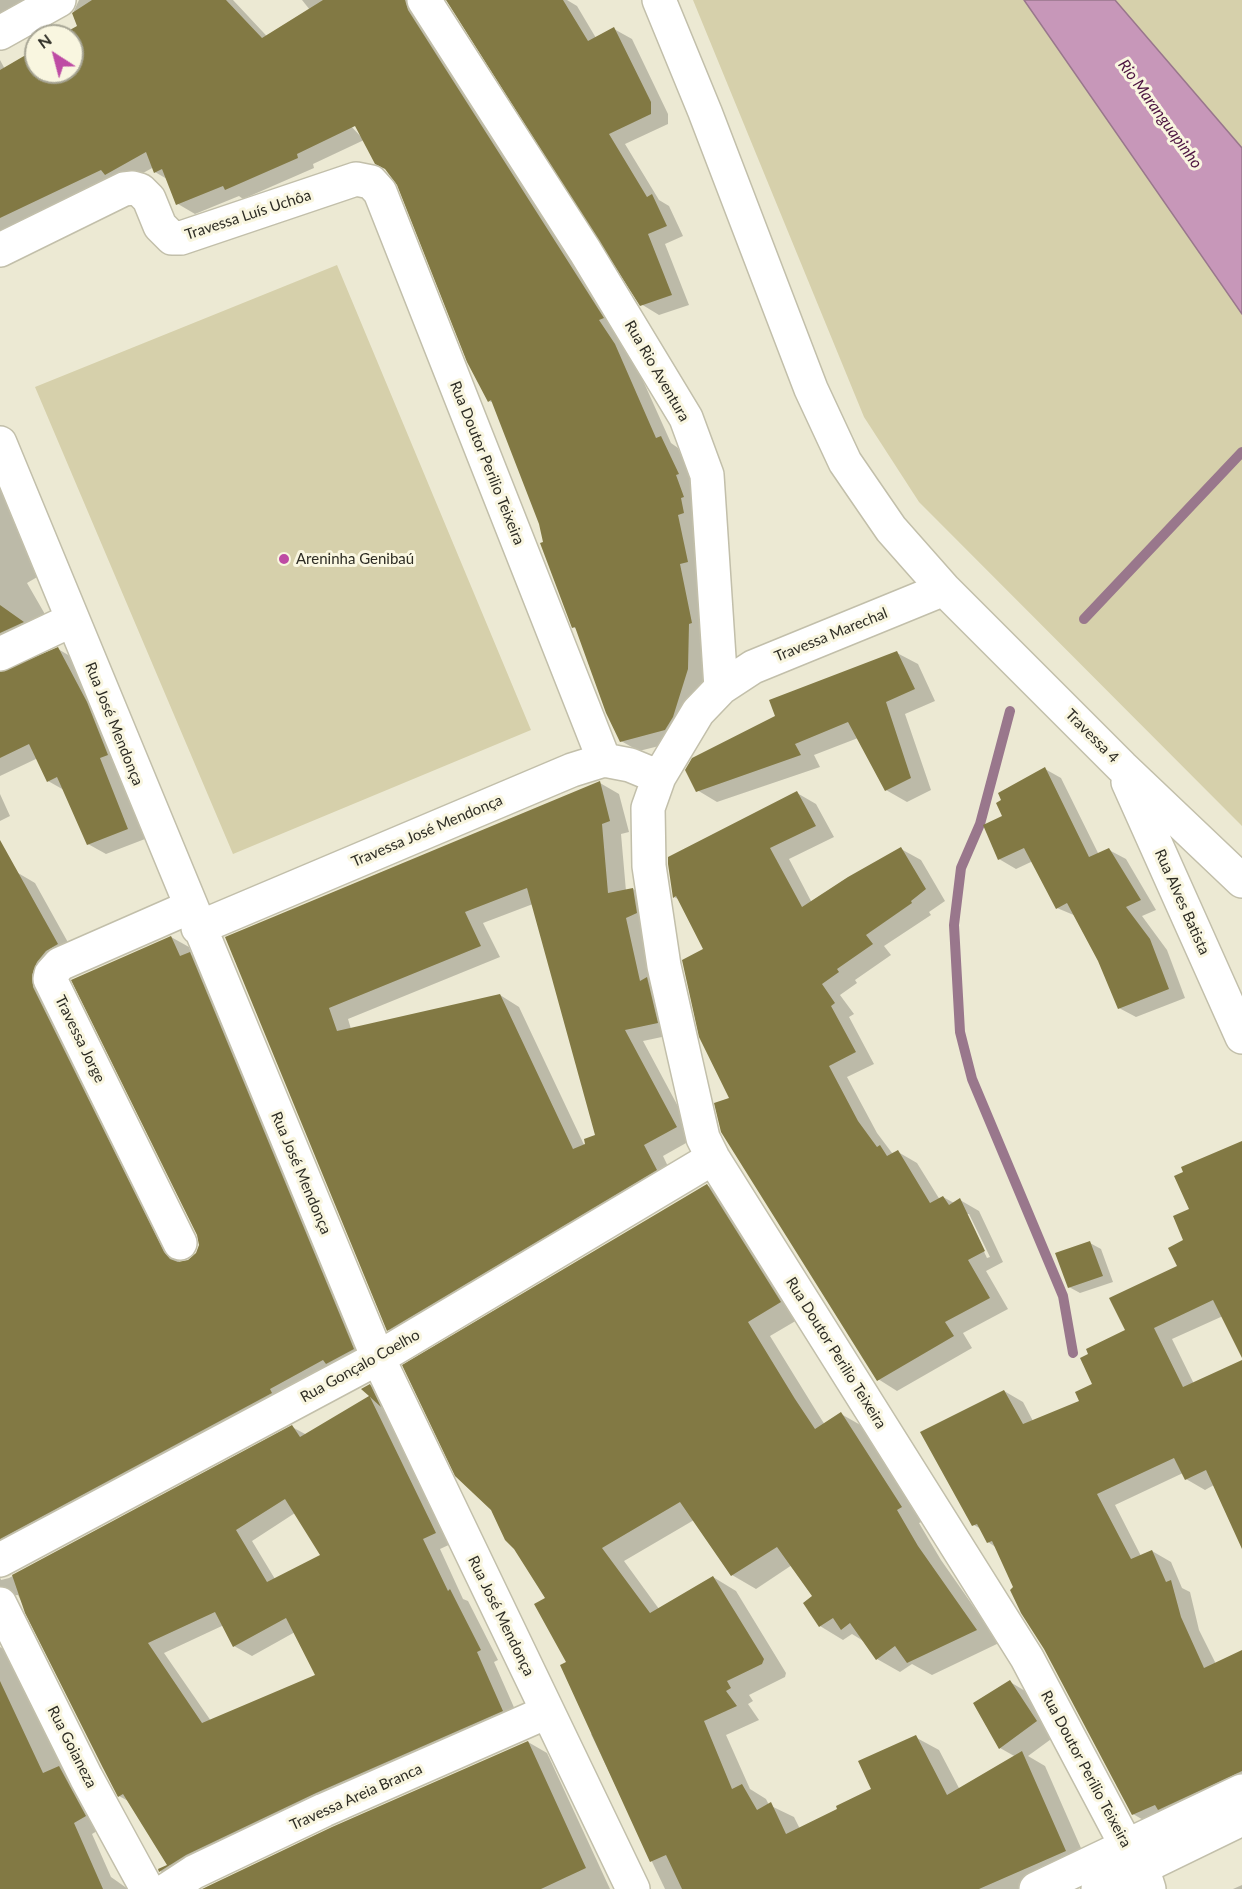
<!DOCTYPE html>
<html>
<head>
<meta charset="utf-8">
<style>
  body { margin:0 }
  #map { position:relative; width:1242px; height:1889px; overflow:hidden; background:#ece9d3; font-family:Lato,sans-serif }
  canvas { display:block }
  .north { position:absolute; left:24px; top:24px; width:60px; height:60px; box-sizing:border-box; background:#f9f6e0; border:2px solid #a7a595; border-radius:50%; rotate:324deg; font-size:16px; font-weight:700; line-height:24px; text-align:center; color:#2d2c24 }
  .north::after { content:''; display:block; margin:auto; width:21px; height:27px; background:#be4ba4; clip-path:polygon(50% 0,100% 100%,50% 72%,0 100%) }
</style>
</head>
<body>
<div id="map">
<canvas width="1242" height="1889"></canvas>
<div class="north">N</div>
</div>
<script>
const ctx = document.querySelector('canvas').getContext('2d');
ctx.lineJoin = 'round';
function paint(path, color) {
  ctx.fillStyle = color;
  ctx.fill(path, 'evenodd');
}
function shape(rows) {
  const path = new Path2D();
  for (const r of rows) {
    path.moveTo(r[0], r[1]);
    for (let i = 2; i < r.length; i += 2) path.lineTo(r[i], r[i + 1]);
  }
  return path;
}
function stroke(path, color, width, dash) {
  ctx.strokeStyle = color;
  ctx.lineWidth = width;
  ctx.lineCap = dash ? 'butt' : 'round';
  ctx.setLineDash(dash || []);
  ctx.stroke(path);
}
function write(font, color, halo, rows, align = 'center') {
  ctx.font = font + ' Lato,sans-serif';
  ctx.lineWidth = 6;
  ctx.setLineDash([]);
  ctx.textBaseline = 'middle';
  ctx.strokeStyle = halo;
  ctx.fillStyle = color;
  for (const [text, x, y, turn = 0] of rows) {
    ctx.save();
    ctx.translate(x, y);
    ctx.rotate((+turn || 0) * Math.PI / 180);
    ctx.textAlign = isNaN(turn) ? turn : align;
    if (halo) ctx.strokeText(text, 0, 0);
    ctx.fillText(text, 0, 0);
    ctx.restore();
  }
}
paint(shape([
  [693,0,1242,0,1242,826,919,502,864,417],
  [337,265,531,730,233,854,35,387]
]), '#d6d0ab');
const water = shape([
  [1024,0,1115,0,1242,148,1242,314,1024,0]
]);
paint(water, '#c797b9');
stroke(water, '#99778c', 1.5);
paint(shape([
  [0,0,44,0,0,21],
  [79,0,233,0,364,140,313,164,314,168,243,199,239,196,195,214,178,204,167,179,155,172,154,167,123,184,0,236,0,60,6,71,36,53,36,72,72,72,72,36,63,36,79,26,73,13],
  [302,0,426,0,632,356,671,443,678,448,695,484,705,572,696,574,709,633,706,680,683,740,639,751,621,741,577,629,573,627,541,523,494,403,489,401,399,184,310,10],
  [448,0,567,0,577,6,596,38,614,29,632,39,668,114,668,124,625,144,659,200,669,206,683,236,665,244,689,305,659,315,641,304],
  [0,483,39,576,27,583,46,616,0,659],
  [58,649,75,659,145,839,106,854,88,844,64,790,48,781,38,758,0,776,0,672],
  [897,653,918,664,935,701,905,714,931,790,907,802,886,790,858,738,814,755,820,767,717,802,697,790],
  [1045,769,1061,778,1099,855,1109,850,1126,859,1156,910,1142,916,1167,950,1185,998,1136,1017,1119,1008,1100,960,1076,916,1057,908,1033,861,1016,869,999,859,1004,817],
  [600,783,619,794,629,832,621,834,626,891,633,889,652,901,676,1034,643,1041,695,1138,663,1156,675,1181,407,1341,388,1330,226,938],
  [533,904,597,1136,587,1151,519,1007,500,995,351,1029,348,1019,500,957,483,923],
  [797,793,816,804,834,837,789,859,812,903,901,849,921,860,945,901,929,912,931,915,884,946,891,955,855,980,857,983,840,995,854,1014,849,1017,874,1064,847,1077,877,1133,892,1153,898,1152,917,1163,940,1200,943,1197,954,1203,960,1200,979,1211,1003,1262,986,1271,1008,1309,963,1333,972,1348,897,1391,878,1379,731,1098,705,950,680,900,674,897],
  [966,1214,969,1214,990,1257,987,1258],
  [0,794,10,816,0,821],
  [0,851,18,873,35,883,75,955,50,998,180,1263,188,1261,197,1254,200,1244,171,937,189,947,192,955,207,964,371,1360,0,1564],
  [1242,1146,1242,1354,1223,1316,1172,1339,1194,1384,1242,1361,1242,1519,1214,1485,1205,1490,1186,1479,1183,1473,1115,1505,1141,1556,1152,1551,1171,1562,1182,1588,1190,1592,1199,1630,1216,1664,1242,1651,1242,1790,1152,1825,1133,1814,997,1548,988,1542,981,1529,974,1525,1004,1391,1023,1402,1033,1421,1081,1401,1127,1330,1179,1267,1191,1210],
  [707,1185,730,1199,804,1316,770,1336,818,1414,825,1425,841,1414,864,1427,924,1521,919,1523,941,1560,999,1643,932,1675,912,1664,900,1672,877,1659,865,1642,852,1634,843,1640,820,1626,805,1603,814,1596,792,1565,756,1589,732,1575,694,1520,624,1561,659,1609,713,1577,736,1591,786,1673,785,1677,749,1695,753,1701,748,1704,759,1720,726,1735,750,1789,766,1799,769,1805,794,1817,800,1829,873,1790,915,1737,939,1750,960,1790,1016,1757,1000,1748,1010,1682,1032,1695,1058,1734,1028,1756,1045,1766,1088,1864,1032,1889,665,1889,591,1734,594,1732,547,1598],
  [1090,1243,1101,1249,1113,1282,1080,1293,1069,1287],
  [370,1385,387,1396,453,1543,440,1549,463,1599,468,1601,498,1660,494,1662,520,1721,178,1881,160,1871,170,1865,130,1802,119,1796,18,1595,10,1596,0,1607,0,1577,1,1580,9,1578,292,1427,307,1435,372,1397],
  [295,1513,322,1556,275,1579,252,1541],
  [224,1625,234,1646,252,1656,295,1632,317,1676,211,1721,164,1653],
  [0,1647,19,1658,104,1827,92,1834,111,1877,128,1889,0,1889],
  [528,1742,547,1753,610,1889,205,1889],
  [1242,1885,1242,1889,1233,1889]
]), '#0003');
stroke(shape([
  [1084,619,1242,452],
  [1010,711,980,824,961,868,954,925,960,1032,972,1079,1063,1296,1073,1353]
]), '#99778c', 10);
paint(shape([
  [92,0,226,0,262,38,323,0,405,0,408,10,604,318,599,320,615,344,656,438,661,436,679,474,676,475,684,497,681,498,684,513,678,515,688,562,680,564,692,623,689,624,688,669,673,717,665,730,620,742,606,713,575,627,572,628,540,543,543,542,539,524,491,400,488,402,467,362,397,185,385,169,375,164,355,126,297,154,298,158,225,190,223,186,176,205,162,169,154,173,146,152,105,175,101,170,0,218,0,70,36,49,36,72,72,72,72,36,59,36,77,26,72,13],
  [446,0,563,0,588,41,614,27,651,102,651,114,609,134,647,197,652,194,667,226,648,234,672,295,640,306],
  [0,605,24,622,0,633],
  [58,647,87,702,108,755,100,758,128,829,87,845,57,777,47,782,29,744,0,758,0,672],
  [897,651,915,689,886,702,911,778,885,791,848,722,795,744,801,755,696,792,685,770,692,758,775,716,769,700],
  [1045,767,1089,857,1109,848,1141,900,1126,907,1150,939,1169,989,1118,1009,1098,961,1067,903,1056,909,1024,848,998,860,983,825,1002,816,996,803,1001,800,998,793],
  [600,781,610,821,602,824,608,893,633,888,637,913,626,918,640,981,647,977,658,1023,625,1030,677,1127,644,1145,657,1170,387,1331,225,937],
  [527,888,595,1135,584,1139,585,1144,573,1149,500,994,337,1031,329,1008,481,946,465,912],
  [797,791,816,826,770,848,802,907,848,877,901,847,926,889,911,901,912,903,866,935,873,944,837,969,839,972,822,984,835,1003,831,1006,856,1052,829,1066,858,1121,877,1147,880,1145,887,1156,898,1150,930,1203,943,1196,949,1205,960,1198,985,1251,968,1260,990,1298,945,1322,954,1336,877,1381,721,1132,714,1103,729,1098,699,1037,682,960,703,949,676,896,673,898,668,864,668,857],
  [0,840,58,944,46,951,37,962,32,975,33,987,164,1252,170,1259,178,1262,188,1260,196,1253,199,1245,197,1235,71,980,171,936,180,956,190,952,354,1349,326,1364,323,1360,270,1389,272,1393,0,1539],
  [1242,1141,1242,1358,1213,1300,1154,1328,1183,1387,1242,1360,1242,1549,1206,1470,1185,1480,1174,1458,1097,1494,1131,1559,1152,1550,1166,1582,1171,1580,1181,1617,1204,1668,1242,1650,1242,1771,1158,1810,1155,1805,1132,1815,1044,1649,1021,1613,1010,1590,1013,1587,992,1541,987,1543,977,1524,972,1526,920,1432,1004,1390,1023,1424,1079,1401,1075,1392,1092,1384,1080,1358,1088,1354,1086,1349,1125,1330,1109,1298,1177,1266,1168,1248,1183,1240,1173,1216,1189,1209,1174,1176,1183,1172,1181,1167],
  [707,1184,781,1302,748,1322,795,1399,815,1429,841,1412,902,1507,897,1510,918,1546,977,1630,907,1663,895,1646,876,1660,850,1623,841,1630,833,1618,819,1627,803,1603,812,1596,777,1547,731,1576,680,1502,602,1548,650,1613,713,1576,764,1659,762,1664,727,1681,731,1688,726,1691,737,1706,704,1721,732,1789,742,1784,757,1810,771,1802,786,1834,837,1809,836,1806,871,1789,858,1761,916,1735,947,1795,1022,1751,1066,1851,979,1889,682,1889,666,1855,650,1862,560,1665,566,1662,534,1604,545,1598,514,1549,505,1540,491,1510,455,1476,402,1365],
  [1090,1241,1103,1276,1068,1288,1055,1253],
  [370,1384,381,1407,370,1397,436,1533,423,1539,448,1591,450,1589,481,1650,477,1652,503,1711,316,1793,186,1855,159,1872,158,1869,167,1865,123,1794,118,1797,103,1768,25,1613,12,1575,292,1425,300,1437,369,1396,361,1389],
  [285,1499,320,1555,267,1582,236,1530],
  [215,1612,233,1647,286,1618,315,1675,202,1723,148,1643],
  [1010,1680,1037,1721,999,1749,973,1703],
  [0,1681,43,1773,59,1766,86,1816,74,1823,103,1889,0,1889],
  [528,1741,586,1868,541,1889,202,1889,332,1827]
]), '#827944');
const street = shape([
  [424,0,585,251,686,418,707,475,721,688],
  [659,0,705,112,811,389,845,462,891,529,944,589,1122,767,1242,881],
  [0,33,59,0],
  [0,250,124,189,133,188,140,190,149,199,160,226,172,238,181,238,356,179,371,182,380,192,604,760],
  [0,443,378,1358,633,1889],
  [944,589,753,667,721,688,698,712,659,777,648,808,649,866,664,966,703,1138,713,1158,1027,1658,1126,1845,1142,1867,1149,1889],
  [0,654,72,620],
  [1128,782,1242,1037],
  [198,928,572,770,604,760,630,765,659,777],
  [180,1243,50,979,51,974,60,964,190,907],
  [0,1560,378,1358,713,1158],
  [0,1604,86,1777,147,1889],
  [168,1889,194,1872,324,1810,547,1712]
]);
const primary = shape([
  [1036,1889,1242,1791],
  [1098,1889,1242,1819]
]);
stroke(street, '#c2bfaa', 36);
stroke(primary, '#c2bfaa', 36);
stroke(street, '#fff', 33);
stroke(primary, '#fff', 33);
for (const [x, y, r, color] of [
  [284,559,6,"#be4ba4"]
]) {
  const dot = new Path2D();
  dot.arc(x, y, r, 0, 2 * Math.PI);
  ctx.fillStyle = color;
  ctx.fill(dot);
  stroke(dot, '#f9f6e0', 2);
}
write('15px', '#2d2c24', '#f9f6e0', [
  ["Travessa Luís Uchôa",248,215,-18],
  ["Rua Rio Aventura",657,371,60],
  ["Rua Doutor Perilio Teixeira",487,463,68],
  ["Travessa Marechal",831,635,-22],
  ["Rua José Mendonça",114,724,68],
  ["Travessa 4",1092,736,45],
  ["Travessa José Mendonça",427,831,-23],
  ["Rua Alves Batista",1182,902,66],
  ["Travessa Jorge",80,1039,64],
  ["Rua José Mendonça",301,1173,67],
  ["Rua Doutor Perilio Teixeira",836,1353,58],
  ["Rua Gonçalo Coelho",360,1366,-29],
  ["Rua José Mendonça",501,1616,64],
  ["Rua Goianeza",72,1747,63],
  ["Rua Doutor Perilio Teixeira",1086,1769,62],
  ["Travessa Areia Branca",356,1797,-24]
]);
write('15px', '#2d2c24', '#f9f6e0', [
  ["Areninha Genibaú",296,559]
], 'left');
write('italic 16px', '#4c1340', '#f9f6e0', [
  ["Rio Maranguapinho",1160,114,54]
]);
</script>
</body>
</html>
